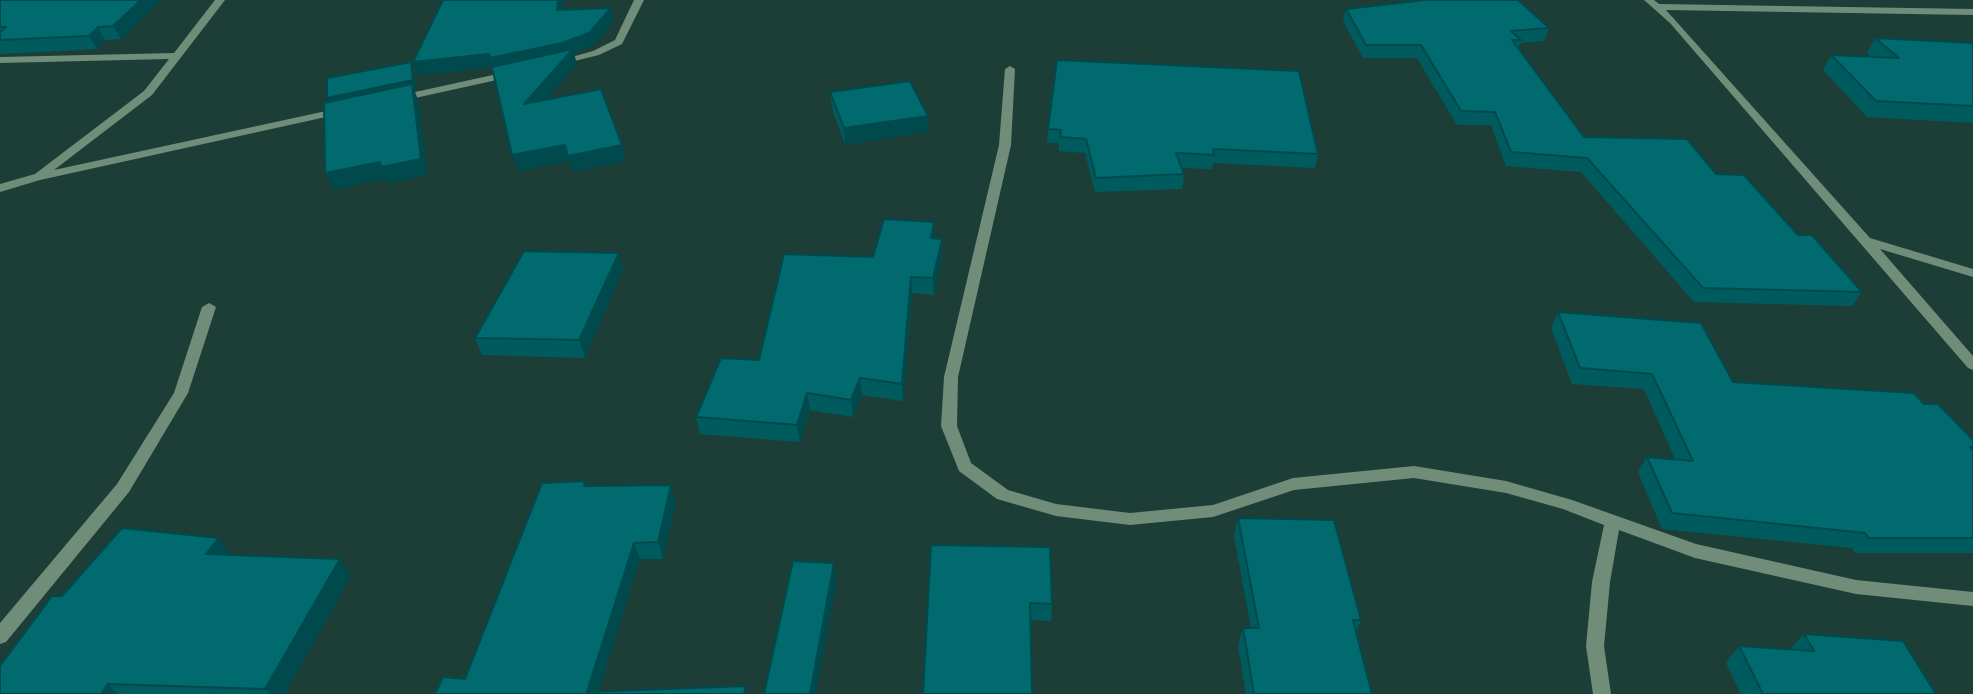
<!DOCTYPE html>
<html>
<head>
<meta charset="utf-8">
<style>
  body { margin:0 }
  canvas { display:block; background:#1d3e36 }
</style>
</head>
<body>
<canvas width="1973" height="694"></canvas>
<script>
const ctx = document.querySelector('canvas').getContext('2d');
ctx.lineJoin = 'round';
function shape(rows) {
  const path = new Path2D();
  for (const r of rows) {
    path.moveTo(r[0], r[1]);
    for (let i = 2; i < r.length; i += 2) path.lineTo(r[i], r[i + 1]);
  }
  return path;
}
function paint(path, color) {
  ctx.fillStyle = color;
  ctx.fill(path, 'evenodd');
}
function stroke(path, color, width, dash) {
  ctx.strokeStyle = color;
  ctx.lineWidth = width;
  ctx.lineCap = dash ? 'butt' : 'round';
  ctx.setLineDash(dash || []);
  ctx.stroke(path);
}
paint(shape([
  [215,0,225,0,152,95,54,170,340,108,345,111,344,113,40,180,0,192,0,184,35,174,144,91,169,59,0,63,0,57,174,53,215,0],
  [634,0,644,0,622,44,599,55,554,66,554,62,593,51,615,40,634,0],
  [1644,0,1654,0,1659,4,1973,9,1973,15,1666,10,1870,238,1973,269,1973,277,1880,249,1973,356,1973,370,1968,368,1670,23,1644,0],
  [1010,66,1015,69,1011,145,958,377,957,426,971,463,1008,490,1056,504,1130,513,1213,505,1293,478,1414,466,1506,481,1572,500,1696,544,1856,580,1973,592,1973,606,1856,594,1695,558,1619,530,1610,582,1604,646,1611,694,1593,694,1586,646,1592,582,1604,525,1563,509,1506,493,1414,478,1294,490,1213,517,1130,525,1056,516,997,499,959,471,941,426,944,377,999,145,1005,69,1010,66],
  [511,71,516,74,515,76,397,102,392,99,397,96,511,71],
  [209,303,216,307,188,393,129,492,6,642,0,644,0,623,117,484,174,393,202,307,209,303]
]), '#708d79');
paint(shape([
  [0,0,161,0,121,39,105,40,97,49,0,54],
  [1346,9,1549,28,1544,41,1520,43,1518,48,1584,137,1716,174,1798,235,1862,292,1852,306,1694,302,1581,172,1506,166,1491,125,1457,125,1417,58,1363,58,1343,21],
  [1875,38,1973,43,1973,123,1867,117,1823,70,1831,55,1871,57,1867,53],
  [830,92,929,132,845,145,832,108],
  [1048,129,1318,154,1315,168,1213,163,1212,169,1181,168,1184,174,1182,189,1095,192,1085,153,1059,151,1059,143,1047,143],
  [935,239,942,239,942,256,934,295,912,293,903,401,862,395,853,417,810,410,800,442,700,434,696,417,873,257],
  [619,253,623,270,585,358,482,355,475,338],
  [1558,312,1733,382,1924,404,1973,440,1973,553,1855,553,1852,548,1662,529,1638,472,1647,457,1675,459,1644,389,1572,384,1551,328],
  [585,481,587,486,676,502,663,559,640,559,599,691,435,694,465,679],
  [1238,518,1361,620,1356,633,1372,694,1246,694,1238,645,1243,628,1251,628,1234,536],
  [1050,547,1052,604,1051,621,1031,620,923,694],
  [231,555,351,576,285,694,294,694,0,694,62,596],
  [1804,634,1936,694,1741,694,1726,663,1739,646,1790,649]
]), '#005b5f');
paint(shape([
  [141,0,161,0,121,39,113,26],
  [558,0,563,0,560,23,557,10],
  [611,8,614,21,593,46,574,53,577,64,529,120,493,67,418,76,413,62],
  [98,27,105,40,97,49,89,36],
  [411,62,414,70,416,89,414,89,418,100,428,175,388,184,386,179,333,190,325,173,380,162,421,159,331,107,327,98],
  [928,116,929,132,845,145,844,128],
  [565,145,622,145,626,161,573,172,569,161,518,172,512,155],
  [934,222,935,239,931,238],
  [942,239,942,256,934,295,933,278],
  [619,253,623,270,585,358,579,340],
  [911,277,912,293,903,401,902,384],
  [860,378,862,395,853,417,851,400],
  [807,393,810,410,800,442,797,425],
  [671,485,676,502,663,559,658,542],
  [219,538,232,555,206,554],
  [634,543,640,559,598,694,587,692],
  [340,559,351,576,285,694,269,694,265,689],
  [834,563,837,580,816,694,810,694],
  [108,684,118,694,101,694]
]), '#004a4d');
const building = shape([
  [0,0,141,0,113,26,98,27,89,36,0,40,0,32,6,27,0,27,0,0],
  [443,0,558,0,557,10,611,8,589,33,562,43,490,58,489,54,413,62,443,0],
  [1425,0,1518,0,1549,28,1511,31,1521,40,1512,40,1584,137,1687,139,1716,174,1744,175,1798,235,1812,235,1862,292,1703,288,1587,158,1511,152,1495,112,1461,111,1421,45,1366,45,1346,9,1425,0],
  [1875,38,1973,43,1973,106,1876,101,1831,55,1899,58,1875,38],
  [573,49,524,104,601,89,622,145,568,156,565,145,512,155,492,67,573,49],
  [1057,60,1299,71,1318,154,1213,149,1214,155,1176,153,1184,174,1096,178,1086,139,1060,137,1061,130,1048,129,1057,60],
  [411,62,413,80,327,98,327,78,411,62],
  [910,81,928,116,844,128,830,92,910,81],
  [412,84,421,159,381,167,380,162,325,173,324,103,412,84],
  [884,219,934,222,931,238,942,239,933,278,911,277,902,384,860,378,851,400,807,393,797,425,696,417,721,358,759,360,784,254,873,257,884,219],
  [524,251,619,253,579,340,475,338,524,251],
  [1558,312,1701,323,1733,382,1914,393,1924,404,1938,404,1973,440,1973,447,1970,447,1973,450,1973,538,1868,538,1865,533,1672,513,1647,457,1693,461,1652,374,1580,368,1558,312],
  [585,481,584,486,671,485,658,542,634,543,587,692,746,686,744,694,435,694,443,677,465,679,542,483,585,481],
  [1238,518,1334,520,1361,620,1353,620,1372,694,1254,694,1243,628,1259,628,1238,518],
  [122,528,219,538,206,554,340,559,265,689,108,684,101,694,0,694,0,666,52,596,62,596,122,528],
  [931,545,1050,547,1052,604,1030,603,1032,694,923,694,931,545],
  [793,561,834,563,810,694,764,694,793,561],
  [1804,634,1903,641,1936,694,1763,694,1739,646,1814,651,1804,634]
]);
paint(building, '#006a6e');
stroke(building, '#004a4d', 2);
</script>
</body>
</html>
